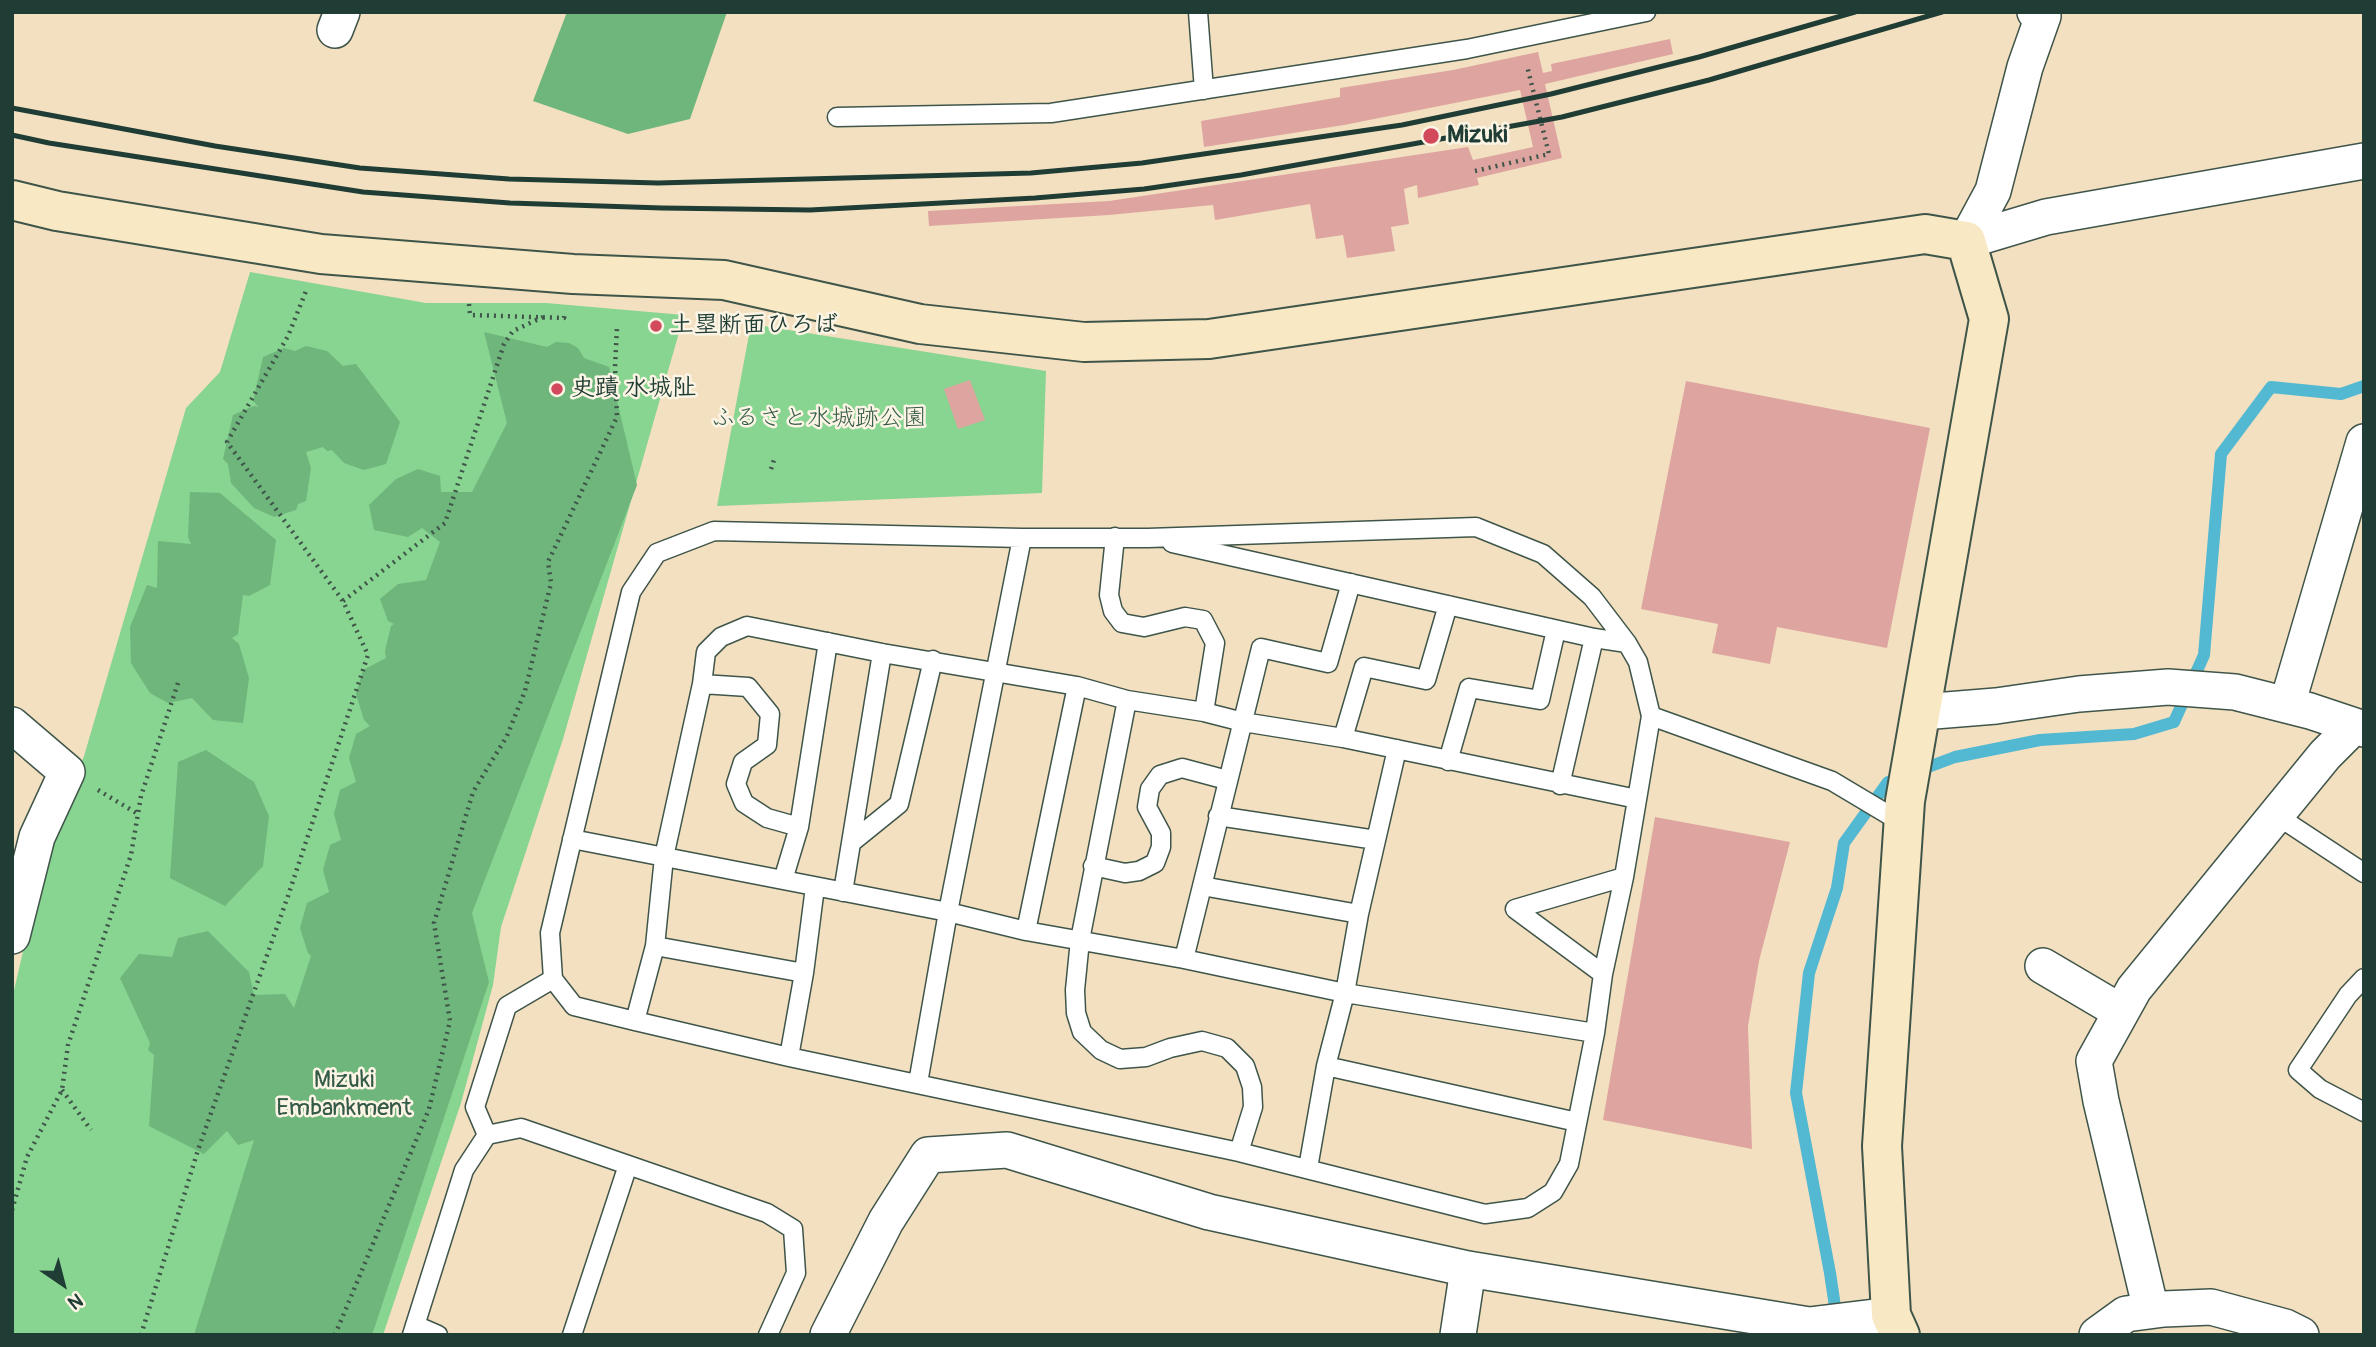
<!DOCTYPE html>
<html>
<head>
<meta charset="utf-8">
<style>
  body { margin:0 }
  #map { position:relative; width:2376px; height:1347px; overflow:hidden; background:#f3e0c1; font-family:Pangolin,sans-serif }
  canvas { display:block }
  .frame { position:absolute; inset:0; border:14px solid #1f3d34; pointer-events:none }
  .north { position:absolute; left:28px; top:1249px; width:70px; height:70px; -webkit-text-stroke:5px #fcf5e5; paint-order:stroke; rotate:145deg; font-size:19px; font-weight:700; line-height:28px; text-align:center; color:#1f3d34 }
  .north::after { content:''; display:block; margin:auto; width:24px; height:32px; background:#1f3d34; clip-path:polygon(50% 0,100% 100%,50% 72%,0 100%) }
</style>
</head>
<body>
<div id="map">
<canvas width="2376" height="1347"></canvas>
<div class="frame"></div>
<div class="north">N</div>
</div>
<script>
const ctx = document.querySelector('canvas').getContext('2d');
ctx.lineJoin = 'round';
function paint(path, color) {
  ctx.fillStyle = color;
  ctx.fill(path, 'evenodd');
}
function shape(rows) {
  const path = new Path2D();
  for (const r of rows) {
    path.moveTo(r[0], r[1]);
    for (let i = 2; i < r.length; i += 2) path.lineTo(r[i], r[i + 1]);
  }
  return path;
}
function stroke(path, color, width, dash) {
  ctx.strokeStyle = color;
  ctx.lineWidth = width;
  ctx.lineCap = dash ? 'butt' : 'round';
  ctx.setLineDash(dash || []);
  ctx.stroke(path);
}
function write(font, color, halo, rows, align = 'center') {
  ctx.font = font + ' Pangolin,"Klee One",sans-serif';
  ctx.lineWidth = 5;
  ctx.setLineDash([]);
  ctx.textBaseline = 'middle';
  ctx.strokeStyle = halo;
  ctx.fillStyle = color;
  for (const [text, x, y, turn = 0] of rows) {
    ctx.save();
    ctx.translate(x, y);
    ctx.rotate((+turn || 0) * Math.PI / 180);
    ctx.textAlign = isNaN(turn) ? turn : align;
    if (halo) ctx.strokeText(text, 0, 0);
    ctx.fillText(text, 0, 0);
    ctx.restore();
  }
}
paint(shape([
  [250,272,426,303,546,303,684,315,563,739,501,927,493,985,461,1103,383,1335,12,1335,12,999,28,930,54,836,84,756,186,408,220,372],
  [751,324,1046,371,1042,493,717,506]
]), '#88d491');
paint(shape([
  [567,12,727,12,690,119,628,134,533,101],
  [484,332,547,347,556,342,569,343,578,348,584,358,609,367,637,485,472,913,489,982,372,1335,194,1335,254,1140,238,1145,227,1131,204,1154,149,1126,154,1055,148,1050,150,1043,120,978,139,954,172,957,178,938,208,931,249,972,254,995,285,994,294,1008,311,956,308,953,300,928,307,903,329,892,323,870,330,845,341,840,334,814,340,790,356,782,349,758,356,734,370,726,364,720,356,694,363,670,386,658,385,651,391,626,394,624,388,621,380,599,398,584,426,580,440,542,422,528,408,537,374,530,369,505,396,479,418,469,440,476,441,492,472,492,507,423],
  [306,346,327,351,343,366,356,364,400,422,386,464,364,470,344,463,332,450,327,451,323,447,306,452,311,468,306,501,298,504,296,510,274,517,254,508,231,483,228,464,223,459,233,415,254,406,259,407,253,401,263,357,284,348,295,351],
  [190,492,220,493,276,540,270,585,249,596,243,595,238,634,232,638,239,644,249,678,243,723,213,720,192,698,168,703,150,693,131,663,130,627,147,585,157,588,158,541,191,544,188,537],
  [206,750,254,782,269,816,263,866,225,906,170,878,178,762]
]), '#6eb67b');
stroke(shape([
  [1837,1320,1830,1273,1796,1093,1809,973,1837,888,1844,843,1888,782,1955,757,2040,740,2134,734,2174,722,2204,655,2221,454,2271,387,2341,394,2364,386]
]), '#53b8d1', 12);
paint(shape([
  [1670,39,1673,54,1545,84,1562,158,1477,178,1479,185,1418,198,1417,185,1404,189,1409,224,1391,227,1395,251,1347,258,1343,235,1316,239,1310,204,1215,220,1213,205,1109,215,929,226,928,211,1109,201,1468,147,1473,160,1533,147,1520,90,1344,125,1204,147,1201,121,1340,97,1340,88,1453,70,1538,52,1543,73,1552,71,1551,64],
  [970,380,985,420,958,429,944,389],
  [1686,381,1930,428,1887,648,1777,627,1770,664,1712,653,1718,624,1641,609],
  [1655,817,1790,842,1759,961,1748,1026,1752,1149,1603,1120]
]), '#dea5a0');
const lane = shape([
  [1198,12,1204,90],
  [837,117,1051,113,1467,49,1646,12],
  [1476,527,1543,554,1592,597,1627,643,1638,662,1651,716,1624,877,1603,974,1595,1033,1569,1164,1553,1192,1528,1208,1485,1214,1239,1152,789,1057,635,1021,574,1006,553,979,550,933,631,592,657,553,714,531,1022,538,1148,538,1476,527],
  [1115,537,1109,595,1113,611,1122,623,1144,627,1185,617,1203,620,1215,643,1204,712],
  [1172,543,1594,638,1627,643],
  [702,684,748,687,770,714,767,745,743,762,736,784,744,803,767,818,799,827],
  [1127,700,1080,940,1075,990,1076,1013,1082,1032,1101,1050,1120,1059,1146,1057,1170,1048,1202,1041,1227,1048,1245,1066,1252,1087,1253,1107,1239,1152],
  [1651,716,1832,781,1904,824],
  [1343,738,1364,667,1426,680,1448,605],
  [1448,761,1469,688,1540,700,1556,630],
  [1560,785,1594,638],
  [2276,815,2364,873],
  [1218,816,1376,840],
  [572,839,948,912,1026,931,1184,959,1345,993,1595,1033],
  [852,842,899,804,933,660],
  [1093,866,1125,873,1139,871,1155,863,1161,847,1161,833,1147,807,1150,789,1160,775,1182,768,1227,780],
  [783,880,799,827,828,642],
  [1202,886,1359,914],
  [843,892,882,653],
  [1026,931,1077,686],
  [655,946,804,973],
  [1184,959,1261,648,1328,663,1351,583],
  [1603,974,1515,909,1624,877],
  [2364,978,2348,995,2298,1070,2320,1089,2364,1112],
  [635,1021,655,946,664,857,702,684,706,652,721,637,747,626,882,653,1077,686,1127,700,1204,712,1243,722,1343,738,1637,799],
  [789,1057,804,973,815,887],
  [1326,1066,1577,1122],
  [918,1083,948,912,1022,538],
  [487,1135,475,1107,507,1006,553,979],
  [1308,1168,1326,1066,1345,993,1359,914,1397,749],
  [415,1325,438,1335],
  [412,1335,464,1170,487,1135,521,1128,767,1213,793,1229,796,1273,768,1335],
  [572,1335,628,1165]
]);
const street = shape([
  [335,30,342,12],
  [1966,241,2046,217,2364,161],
  [1966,241,1993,191,2025,67,2043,16,2035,12],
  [2287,705,2364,442],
  [1922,712,1996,706,2079,694,2168,687,2235,692,2310,711,2364,729],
  [12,725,67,772,37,837,12,936],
  [2043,966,2121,1012],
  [2151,1310,2101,1101,2094,1061,2134,989,2325,755,2354,726],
  [828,1335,886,1221,928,1155,1007,1150,1209,1212,1468,1269,1809,1325,1891,1315],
  [1458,1335,1468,1269],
  [2097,1335,2126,1314,2164,1309,2211,1307,2285,1327,2301,1335]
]);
const secondary = shape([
  [12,200,57,211,321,254,573,274,724,280,920,324,1084,342,1209,339,1925,234,1966,241,1989,319,1905,801,1882,1146,1891,1315,1900,1335]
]);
stroke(lane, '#3f5549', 21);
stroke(street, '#3f5549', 38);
stroke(secondary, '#3f5549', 42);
stroke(shape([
  [1475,171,1549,154,1527,66],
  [469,304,470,315,564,318,565,313],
  [771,469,775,457],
  [343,601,445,523,504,344,513,331,543,317],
  [98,790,138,814],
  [62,1090,91,1130],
  [12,1210,27,1157,62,1090,68,1045,131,855,141,796,178,683],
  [141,1335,198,1150,288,896,368,655,343,601,227,442,288,336,306,291],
  [335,1335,429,1109,450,1021,434,923,473,792,507,736,525,691,551,583,548,562,617,417,615,367,617,328]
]), '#3f5549', 4.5, [2, 5]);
stroke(lane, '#fff', 18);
stroke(street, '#fff', 35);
stroke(secondary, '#f8e8c3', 38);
stroke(shape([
  [12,108,215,146,360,168,509,179,658,183,1031,173,1142,163,1402,125,1551,94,1699,57,1855,12],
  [12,135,49,143,363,192,510,203,662,208,810,210,1035,198,1144,189,1241,175,1562,117,1709,80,1942,12]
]), '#1f3d34', 5);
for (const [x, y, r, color] of [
  [1431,136,9,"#d1495b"],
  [656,326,7,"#d1495b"],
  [557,389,7,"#d1495b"]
]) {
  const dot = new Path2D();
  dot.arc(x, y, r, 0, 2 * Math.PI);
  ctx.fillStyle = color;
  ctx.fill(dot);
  stroke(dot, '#fcf5e5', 2.5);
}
write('bold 24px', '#1f3d34', '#fcf5e5', [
  ["Mizuki",1447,136],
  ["土塁断面ひろば",670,326],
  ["史蹟 水城阯",571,389]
], 'left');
write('24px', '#345b47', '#fcf5e5', [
  ["ふるさと水城跡公園",819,419],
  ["Mizuki",344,1081],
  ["Embankment",344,1109]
]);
</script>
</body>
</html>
